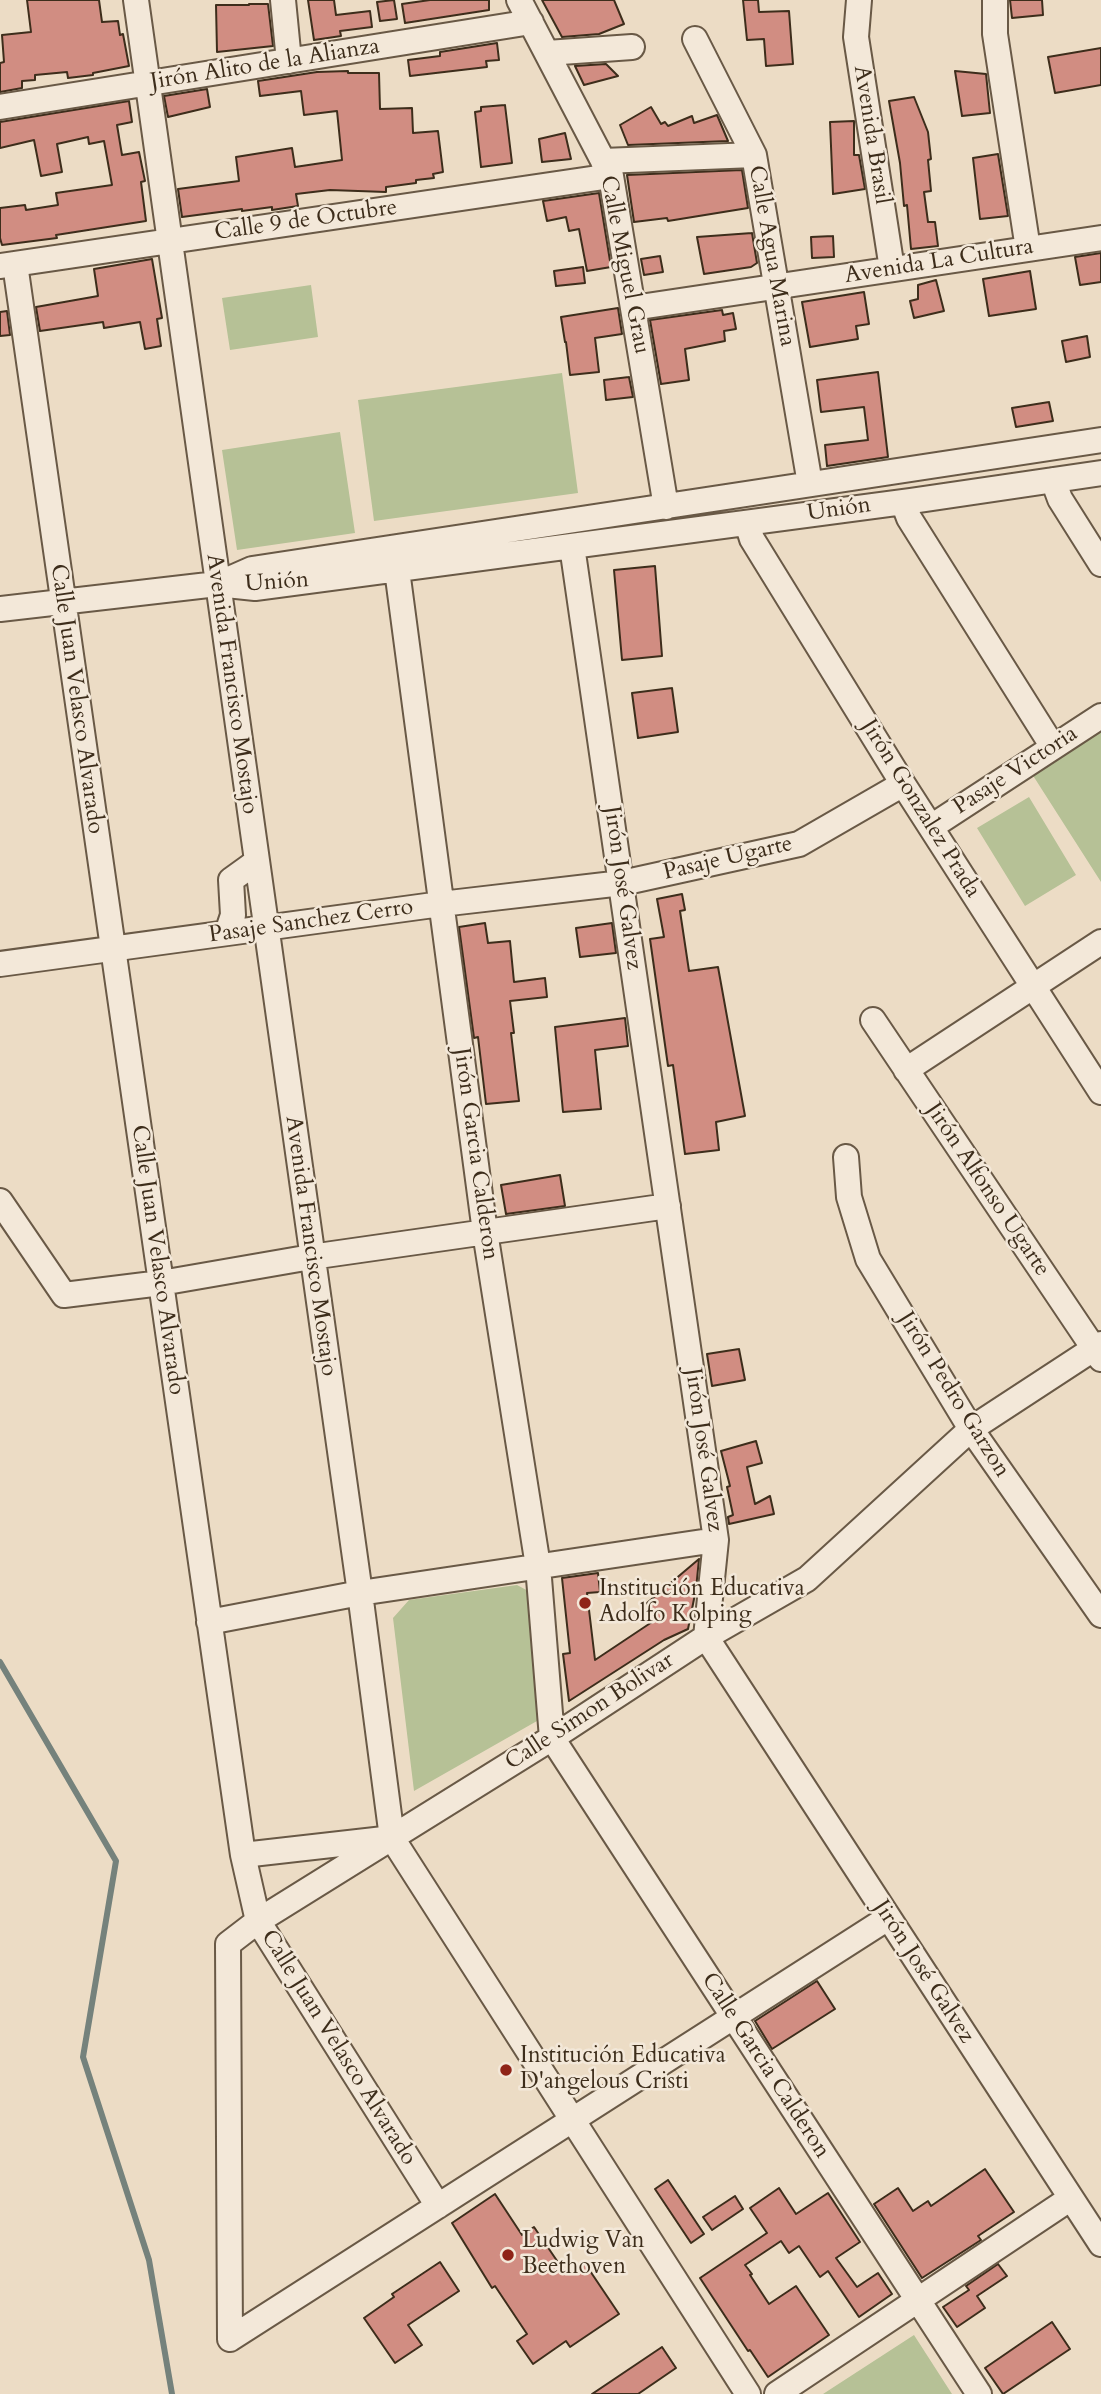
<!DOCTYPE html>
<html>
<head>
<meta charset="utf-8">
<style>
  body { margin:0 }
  canvas { display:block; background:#ecdcc5 }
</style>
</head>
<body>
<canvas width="1101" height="2394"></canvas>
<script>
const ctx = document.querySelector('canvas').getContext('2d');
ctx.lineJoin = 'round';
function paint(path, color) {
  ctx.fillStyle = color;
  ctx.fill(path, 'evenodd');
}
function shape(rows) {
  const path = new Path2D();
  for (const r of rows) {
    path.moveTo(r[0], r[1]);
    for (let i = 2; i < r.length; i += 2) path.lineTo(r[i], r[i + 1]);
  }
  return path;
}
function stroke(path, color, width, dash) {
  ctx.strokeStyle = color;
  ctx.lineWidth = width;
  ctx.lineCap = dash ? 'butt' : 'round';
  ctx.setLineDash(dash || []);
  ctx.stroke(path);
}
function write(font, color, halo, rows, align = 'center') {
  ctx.font = font + ' Cardo,serif';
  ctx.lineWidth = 5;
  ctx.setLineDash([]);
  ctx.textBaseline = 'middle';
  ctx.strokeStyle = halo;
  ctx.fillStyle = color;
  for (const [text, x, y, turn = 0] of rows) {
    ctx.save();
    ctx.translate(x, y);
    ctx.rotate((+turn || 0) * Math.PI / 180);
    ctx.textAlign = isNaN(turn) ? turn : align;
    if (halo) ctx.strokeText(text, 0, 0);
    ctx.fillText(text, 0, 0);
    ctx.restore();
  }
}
paint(shape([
  [311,285,318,337,230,350,222,298],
  [562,373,578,493,374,521,358,400],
  [340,432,355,533,237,550,222,450],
  [1101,730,1101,882,1032,774],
  [1029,797,1076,875,1025,906,977,828],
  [517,1585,532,1593,544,1717,414,1791,393,1618,409,1600],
  [914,2335,952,2394,823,2394]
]), '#b6c196');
stroke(shape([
  [0,1662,116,1861,83,2057,149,2260,172,2394]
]), '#75827c', 6);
const building = shape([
  [27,0,99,0,102,22,118,21,120,35,123,34,129,66,93,73,93,75,68,78,67,72,35,75,35,80,22,81,22,88,0,92,0,63,4,62,2,35,31,32,27,0],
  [308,0,334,0,336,15,370,11,372,27,340,31,341,36,314,40,308,0],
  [394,0,397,19,380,21,377,2,394,0],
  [430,0,489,0,489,10,405,23,402,4,430,0],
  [542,0,614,0,624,24,599,34,562,37,542,0],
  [743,0,758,0,759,12,789,11,793,64,766,66,764,39,747,40,743,0],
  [1010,0,1042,0,1043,15,1012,18,1010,0],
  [249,4,268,4,273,46,217,52,216,5,249,5,249,4],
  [497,43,499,60,486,61,487,67,410,76,408,60,440,56,440,52,497,43],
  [1101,48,1101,85,1055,93,1048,57,1101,48],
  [606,64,618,76,584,85,575,66,606,64],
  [348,71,348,73,379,73,380,109,412,108,413,133,438,131,443,172,433,174,434,178,416,180,416,183,386,187,386,192,330,190,296,194,298,206,272,210,272,207,242,211,242,209,182,217,178,189,239,181,236,157,292,148,295,167,342,160,337,111,304,115,301,91,260,96,258,81,317,72,348,71],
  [955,71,986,74,990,113,962,116,955,71],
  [207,89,210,107,168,117,164,96,207,89],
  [914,97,928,132,931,159,928,160,931,191,924,192,928,222,935,222,938,246,911,249,907,205,904,206,900,163,889,101,914,97],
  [129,101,132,122,117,125,122,155,139,152,145,181,141,182,146,221,56,235,57,238,2,245,0,238,0,208,25,205,26,210,58,205,56,193,112,185,104,141,89,144,88,137,57,144,62,172,41,176,34,140,0,148,0,122,129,101],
  [505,105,512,163,481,167,475,112,481,111,481,107,505,105],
  [651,107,661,124,665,122,668,126,692,116,694,123,717,115,728,141,628,145,620,125,651,107],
  [854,121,854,155,859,155,865,189,833,194,830,122,854,121],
  [565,133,571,159,542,162,539,139,565,133],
  [998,154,1008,216,980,219,973,158,998,154],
  [742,170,748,208,668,221,667,218,634,222,627,175,742,170],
  [599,193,611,267,587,271,579,229,569,231,566,217,547,221,543,201,599,193],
  [752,233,757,263,751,267,704,274,697,237,752,233],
  [833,236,834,257,812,258,811,237,833,236],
  [1101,253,1101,282,1080,285,1075,257,1101,253],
  [660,256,663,272,644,275,641,259,660,256],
  [152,259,162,318,157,319,161,346,145,349,140,322,104,328,103,322,40,331,36,307,98,296,94,269,152,259],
  [583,267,585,283,556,286,554,271,583,267],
  [1030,271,1036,309,989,316,983,279,1030,271],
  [936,280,944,311,914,318,910,301,918,299,918,285,936,280],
  [864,292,869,324,856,326,858,339,810,347,802,302,864,292],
  [618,308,622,334,595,338,599,372,570,375,566,342,565,342,561,317,618,308],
  [722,310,723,315,733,313,736,329,724,331,725,341,685,349,689,380,661,384,650,320,722,310],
  [7,311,10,335,0,336,0,312,7,311],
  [1087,336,1090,357,1066,362,1062,341,1087,336],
  [878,372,888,457,827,466,825,445,868,440,864,407,821,412,817,380,878,372],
  [629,377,633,397,606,400,604,380,629,377],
  [1049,402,1053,421,1016,427,1012,408,1049,402],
  [655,566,662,656,622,660,614,570,655,566],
  [672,688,678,732,638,738,632,693,672,688],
  [682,894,685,910,680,911,689,971,718,967,745,1116,716,1122,719,1150,685,1154,673,1065,668,1066,650,939,664,937,657,899,682,894],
  [485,923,488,943,510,941,514,982,545,978,547,997,510,1001,514,1033,511,1033,519,1101,486,1104,478,1037,474,1038,459,927,485,923],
  [612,923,616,953,580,957,576,928,612,923],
  [625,1018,628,1046,595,1050,601,1109,563,1112,555,1027,625,1018],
  [560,1175,565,1206,506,1214,501,1185,560,1175],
  [739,1349,745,1380,712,1386,707,1354,739,1349],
  [756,1441,762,1463,747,1467,755,1504,770,1496,774,1514,729,1524,728,1517,733,1515,727,1487,730,1486,721,1451,756,1441],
  [699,1559,696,1589,688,1629,664,1640,569,1701,563,1654,570,1653,562,1578,598,1573,600,1592,587,1593,595,1660,655,1620,647,1603,699,1559],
  [817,1981,835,2009,772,2049,755,2021,817,1981],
  [985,2169,1014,2212,978,2236,981,2240,922,2278,874,2204,898,2188,913,2211,928,2201,931,2206,985,2169],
  [668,2180,704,2234,691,2243,655,2189,668,2180],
  [779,2188,796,2214,828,2193,860,2242,836,2258,857,2287,878,2273,892,2294,859,2317,828,2271,820,2277,799,2246,789,2253,781,2241,745,2265,752,2274,750,2275,769,2304,796,2286,829,2335,768,2377,750,2350,748,2351,700,2278,767,2233,750,2208,779,2188],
  [495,2194,522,2235,534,2227,566,2274,584,2262,619,2314,570,2347,566,2341,533,2364,517,2341,527,2334,495,2286,492,2288,452,2223,495,2194],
  [735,2196,743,2209,712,2230,703,2217,735,2196],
  [440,2262,459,2291,408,2325,422,2345,395,2363,364,2318,394,2297,392,2294,440,2262],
  [998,2264,1007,2276,977,2296,985,2308,957,2327,943,2307,969,2290,966,2286,998,2264],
  [1052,2322,1070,2349,1003,2394,985,2368,1052,2322],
  [662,2347,676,2368,638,2394,592,2394,662,2347]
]);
paint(building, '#d18d82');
stroke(building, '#3d2d1b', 2);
const minor = shape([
  [136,0,360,1593,392,1838,748,2394],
  [283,0,289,61],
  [519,0,611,176,666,507],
  [859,0,856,37,892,269],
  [995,0,995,34,1028,249],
  [695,39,754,155,810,484],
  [547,53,632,47],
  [0,107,531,22],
  [603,161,754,155],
  [15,264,243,1855,258,1921,438,2206],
  [1,266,611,176],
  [633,308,1101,238],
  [1053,480,1060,499,1101,564],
  [903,502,909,518,1053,747],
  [747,523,752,539,903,784,1101,1092],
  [572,546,716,1540,706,1637,1101,2244],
  [397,570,485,1232,538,1566,552,1738,979,2394],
  [218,584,252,569,1101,440],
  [0,609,217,584,255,588,911,501,1101,473],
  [931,827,1101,716],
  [227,933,233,915,231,880,256,862],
  [0,964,441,904,622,883,799,844,903,784],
  [873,1020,1101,1359],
  [906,1070,1101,942],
  [846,1157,849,1197,868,1259,971,1429,1101,1615],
  [0,1201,64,1295,161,1283,311,1257,668,1206],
  [209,1622,360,1593,716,1540],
  [243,1855,384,1839],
  [230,2339,228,1944,258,1921,552,1738,706,1637,807,1579,971,1429,1101,1344],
  [230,2339,888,1918],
  [777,2394,1071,2198]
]);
stroke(minor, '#695946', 28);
stroke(minor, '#f3e8d9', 24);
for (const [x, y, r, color] of [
  [585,1603,7,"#8f2418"],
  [506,2070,7,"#8f2418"],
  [508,2255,7,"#8f2418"]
]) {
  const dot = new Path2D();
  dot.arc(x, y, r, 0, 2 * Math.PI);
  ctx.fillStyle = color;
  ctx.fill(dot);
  stroke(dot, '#f3e8d9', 2.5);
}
write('23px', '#3d2d1b', '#f3e8d9', [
  ["Jirón Alito de la Alianza",265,65,-9],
  ["Avenida Brasil",871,135,81],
  ["Calle 9 de Octubre",306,221,-8],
  ["Calle Agua Marina",771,256,80],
  ["Avenida La Cultura",939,262,-9],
  ["Calle Miguel Grau",624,265,79],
  ["Unión",839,510,-8],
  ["Unión",277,583,-4],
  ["Avenida Francisco Mostajo",231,684,82],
  ["Calle Juan Velasco Alvarado",76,699,82],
  ["Pasaje Victoria",1016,771,-33],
  ["Jirón Gonzalez Prada",920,809,58],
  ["Pasaje Ugarte",728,859,-13],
  ["Jirón José Galvez",622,888,82],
  ["Pasaje Sanchez Cerro",311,922,-8],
  ["Jirón Garcia Calderon",475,1154,82],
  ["Jirón Alfonso Ugarte",987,1190,56],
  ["Avenida Francisco Mostajo",310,1246,82],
  ["Calle Juan Velasco Alvarado",157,1260,82],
  ["Jirón Pedro Garzon",953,1395,58],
  ["Jirón José Galvez",703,1450,82],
  ["Calle Simon Bolivar",590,1712,-33],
  ["Jirón José Galvez",923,1972,57],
  ["Calle Juan Velasco Alvarado",338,2048,58],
  ["Calle Garcia Calderon",765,2066,57]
]);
write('23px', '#3d2d1b', '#f3e8d9', [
  ["Institución Educativa",599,1590],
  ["Adolfo Kolping",599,1616],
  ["Institución Educativa",520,2057],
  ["D'angelous Cristi",520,2083],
  ["Ludwig Van",522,2242],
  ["Beethoven",522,2268]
], 'left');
</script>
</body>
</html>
